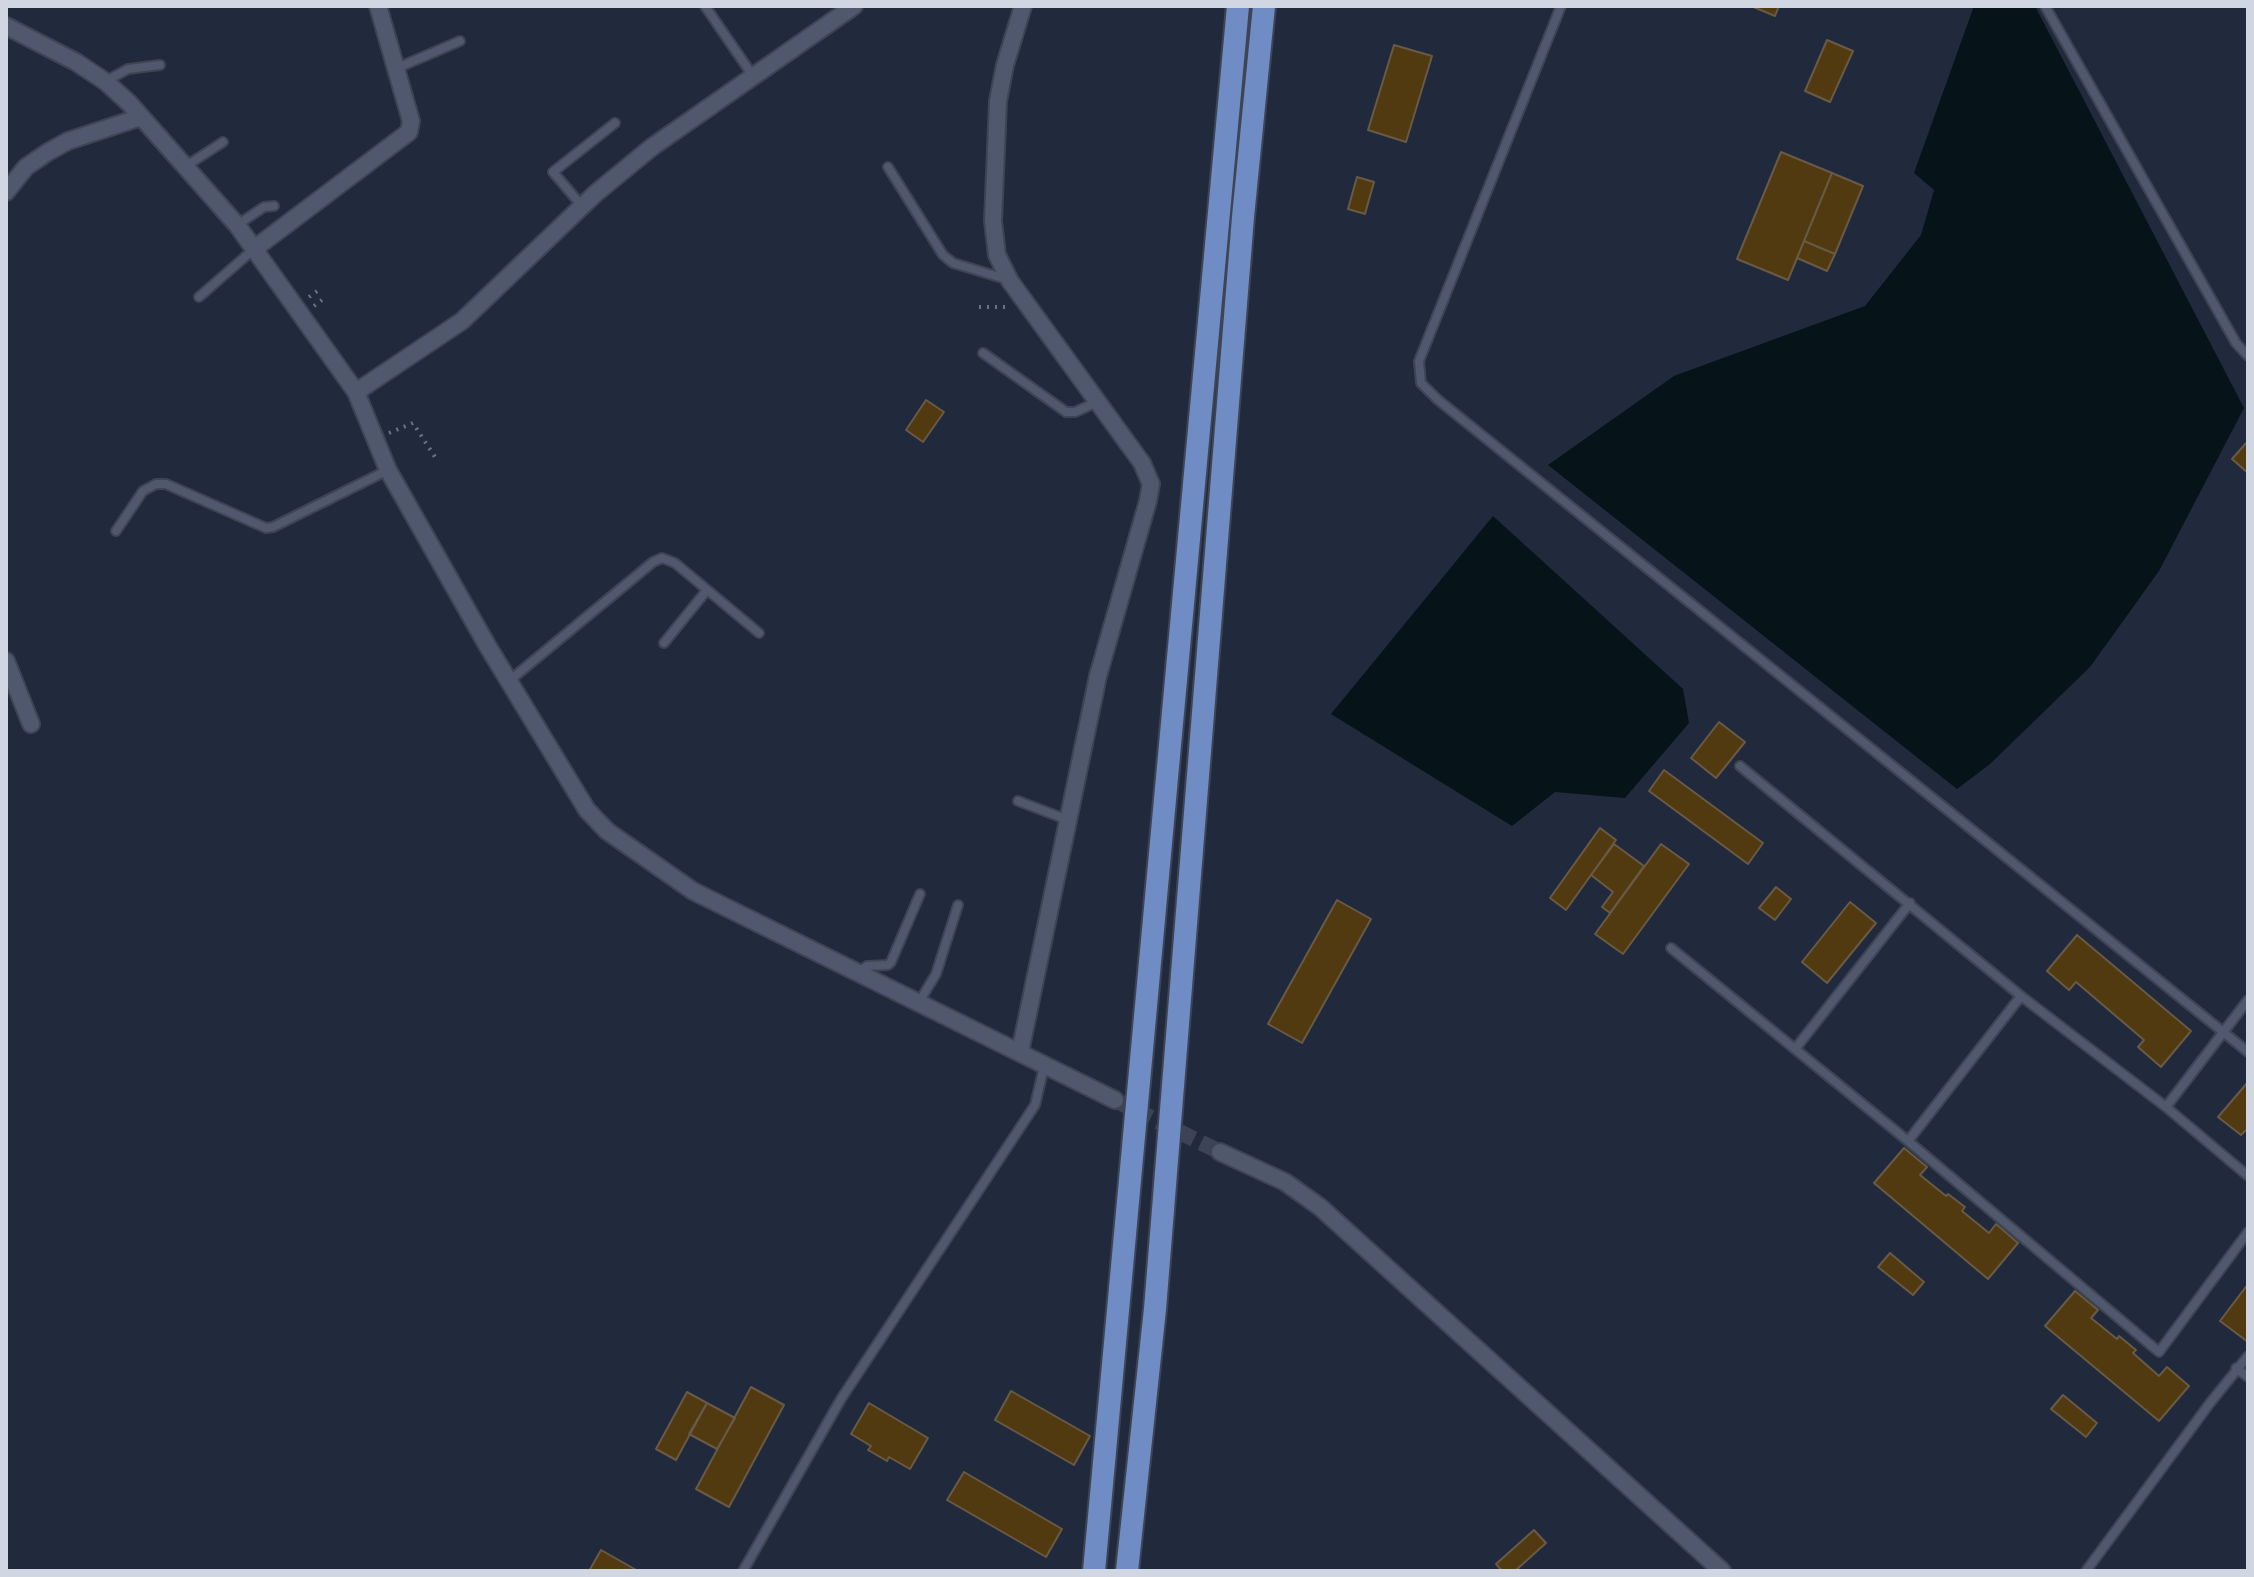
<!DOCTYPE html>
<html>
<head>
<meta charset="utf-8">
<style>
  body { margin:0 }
  #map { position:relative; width:2254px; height:1577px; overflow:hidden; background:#21293c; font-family:Overpass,sans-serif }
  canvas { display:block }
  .frame { position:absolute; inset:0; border:8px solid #d0d6e2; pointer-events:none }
</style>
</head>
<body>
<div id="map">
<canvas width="2254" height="1577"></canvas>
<div class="frame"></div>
</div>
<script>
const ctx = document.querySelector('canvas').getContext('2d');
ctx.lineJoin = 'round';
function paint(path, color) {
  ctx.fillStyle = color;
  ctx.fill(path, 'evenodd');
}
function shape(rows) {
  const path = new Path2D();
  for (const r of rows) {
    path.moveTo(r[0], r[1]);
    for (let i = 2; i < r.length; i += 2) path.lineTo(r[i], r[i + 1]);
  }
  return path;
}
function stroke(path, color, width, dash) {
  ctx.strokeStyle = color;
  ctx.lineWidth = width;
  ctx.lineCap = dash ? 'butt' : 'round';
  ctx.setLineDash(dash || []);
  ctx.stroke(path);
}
paint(shape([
  [1974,6,2035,6,2244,408,2159,571,2090,667,1990,764,1957,789,1548,465,1674,376,1865,306,1921,235,1934,190,1914,173],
  [1493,516,1683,689,1689,723,1625,798,1555,792,1512,826,1331,714]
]), '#061319');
const building = shape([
  [1751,6,1779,6,1775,16,1751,6],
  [1827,40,1853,51,1830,102,1805,91,1827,40],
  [1394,45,1432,56,1406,142,1368,130,1394,45],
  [1781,152,1832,173,1788,280,1737,259,1781,152],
  [1832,173,1863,186,1835,254,1804,241,1832,173],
  [1357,177,1374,182,1365,214,1348,209,1357,177],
  [1804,241,1835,254,1827,271,1797,258,1804,241],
  [926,400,944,412,923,442,906,430,926,400],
  [2248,441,2248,473,2232,459,2248,441],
  [1719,722,1745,742,1716,778,1691,758,1719,722],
  [1664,770,1763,843,1748,864,1649,791,1664,770],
  [1600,828,1616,840,1566,910,1550,898,1600,828],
  [1614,844,1644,866,1610,913,1602,907,1613,892,1591,875,1614,844],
  [1661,844,1689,864,1623,954,1595,934,1661,844],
  [1776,887,1791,899,1775,920,1759,908,1776,887],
  [1337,900,1371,919,1302,1043,1268,1024,1337,900],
  [1850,902,1876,923,1827,983,1802,962,1850,902],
  [2077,935,2191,1031,2161,1067,2138,1047,2144,1040,2076,982,2069,990,2047,971,2077,935],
  [2248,1082,2248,1128,2241,1135,2218,1117,2248,1082],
  [1904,1148,1927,1167,1920,1175,1946,1196,1948,1194,1965,1207,1962,1211,1989,1233,1996,1224,2018,1243,1988,1279,1874,1183,1904,1148],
  [1890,1253,1924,1282,1913,1295,1878,1267,1890,1253],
  [2248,1284,2248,1342,2220,1321,2248,1284],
  [2075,1291,2098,1310,2091,1318,2117,1339,2119,1336,2136,1350,2133,1353,2159,1376,2167,1367,2189,1386,2159,1421,2045,1326,2075,1291],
  [751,1387,784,1405,729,1507,696,1489,751,1387],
  [1011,1391,1090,1436,1074,1465,995,1420,1011,1391],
  [687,1392,707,1403,676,1460,656,1449,687,1392],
  [2063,1395,2097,1423,2086,1437,2051,1409,2063,1395],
  [707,1403,735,1418,717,1449,689,1434,707,1403],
  [869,1403,928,1438,910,1469,889,1457,887,1461,868,1450,871,1446,851,1434,869,1403],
  [964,1472,1062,1529,1046,1557,947,1500,964,1472],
  [1534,1530,1546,1543,1515,1571,1502,1571,1496,1564,1534,1530],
  [601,1550,638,1571,589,1571,601,1550]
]);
paint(building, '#523a10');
stroke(building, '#685a46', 2);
stroke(shape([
  [1115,1100,1220,1152]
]), '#3b4355', 16, [16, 8]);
const service = shape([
  [705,6,753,76],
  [1561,6,1419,361,1421,383,1437,399,2248,1052],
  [2045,6,2236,343,2248,356],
  [397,68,460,41],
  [106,81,128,69,160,65],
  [186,166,223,142],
  [888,167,943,255,953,263,1009,280],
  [582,206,553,172,615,123],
  [237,225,264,207,274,206],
  [199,297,254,249],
  [983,353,1066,412,1075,412,1097,402],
  [116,531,143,491,156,484,166,484,266,528,273,527,388,470],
  [664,643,707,590],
  [509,681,653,562,662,558,675,563,759,633],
  [1740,766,2021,996,2166,1107,2248,1176],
  [1018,801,1068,820],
  [1671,948,1908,1141,2159,1352,2248,1232],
  [859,972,867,966,888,965,891,962,920,894],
  [919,1002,936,974,958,905],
  [1795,1049,1910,903],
  [2166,1107,2248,1000],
  [1908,1141,2021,996],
  [2236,1368,2248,1377],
  [743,1571,841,1399,1035,1105,1044,1067],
  [2086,1571,2210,1403,2248,1356]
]);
const minor = shape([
  [6,26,76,62,106,82,129,103,237,225,356,392,388,470,487,645,587,810,607,831,693,891,1115,1100],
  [6,192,26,167,48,152,68,141,141,117],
  [254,249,409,132,411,121,378,6],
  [356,392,462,321,596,193,652,147,854,6],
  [6,661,31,724],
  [1020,1052,1098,676,1148,501,1151,484,1142,463,1010,281,997,255,993,221,998,101,1005,65,1023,6],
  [1220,1152,1285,1182,1320,1207,1722,1571]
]);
const trunk = shape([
  [1094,1571,1238,6],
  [1127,1571,1155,1309,1243,217,1264,6]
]);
stroke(service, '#3e4454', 12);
stroke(minor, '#3e4454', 20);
stroke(trunk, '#3e4454', 26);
stroke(shape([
  [309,297,320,289],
  [314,306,326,297],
  [979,307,1006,307],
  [389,433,413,423,435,457]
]), '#6c7383', 4, [2, 6]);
stroke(service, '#4f586c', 8);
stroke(minor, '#4f586c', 16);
stroke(trunk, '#708cc5', 22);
</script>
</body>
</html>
